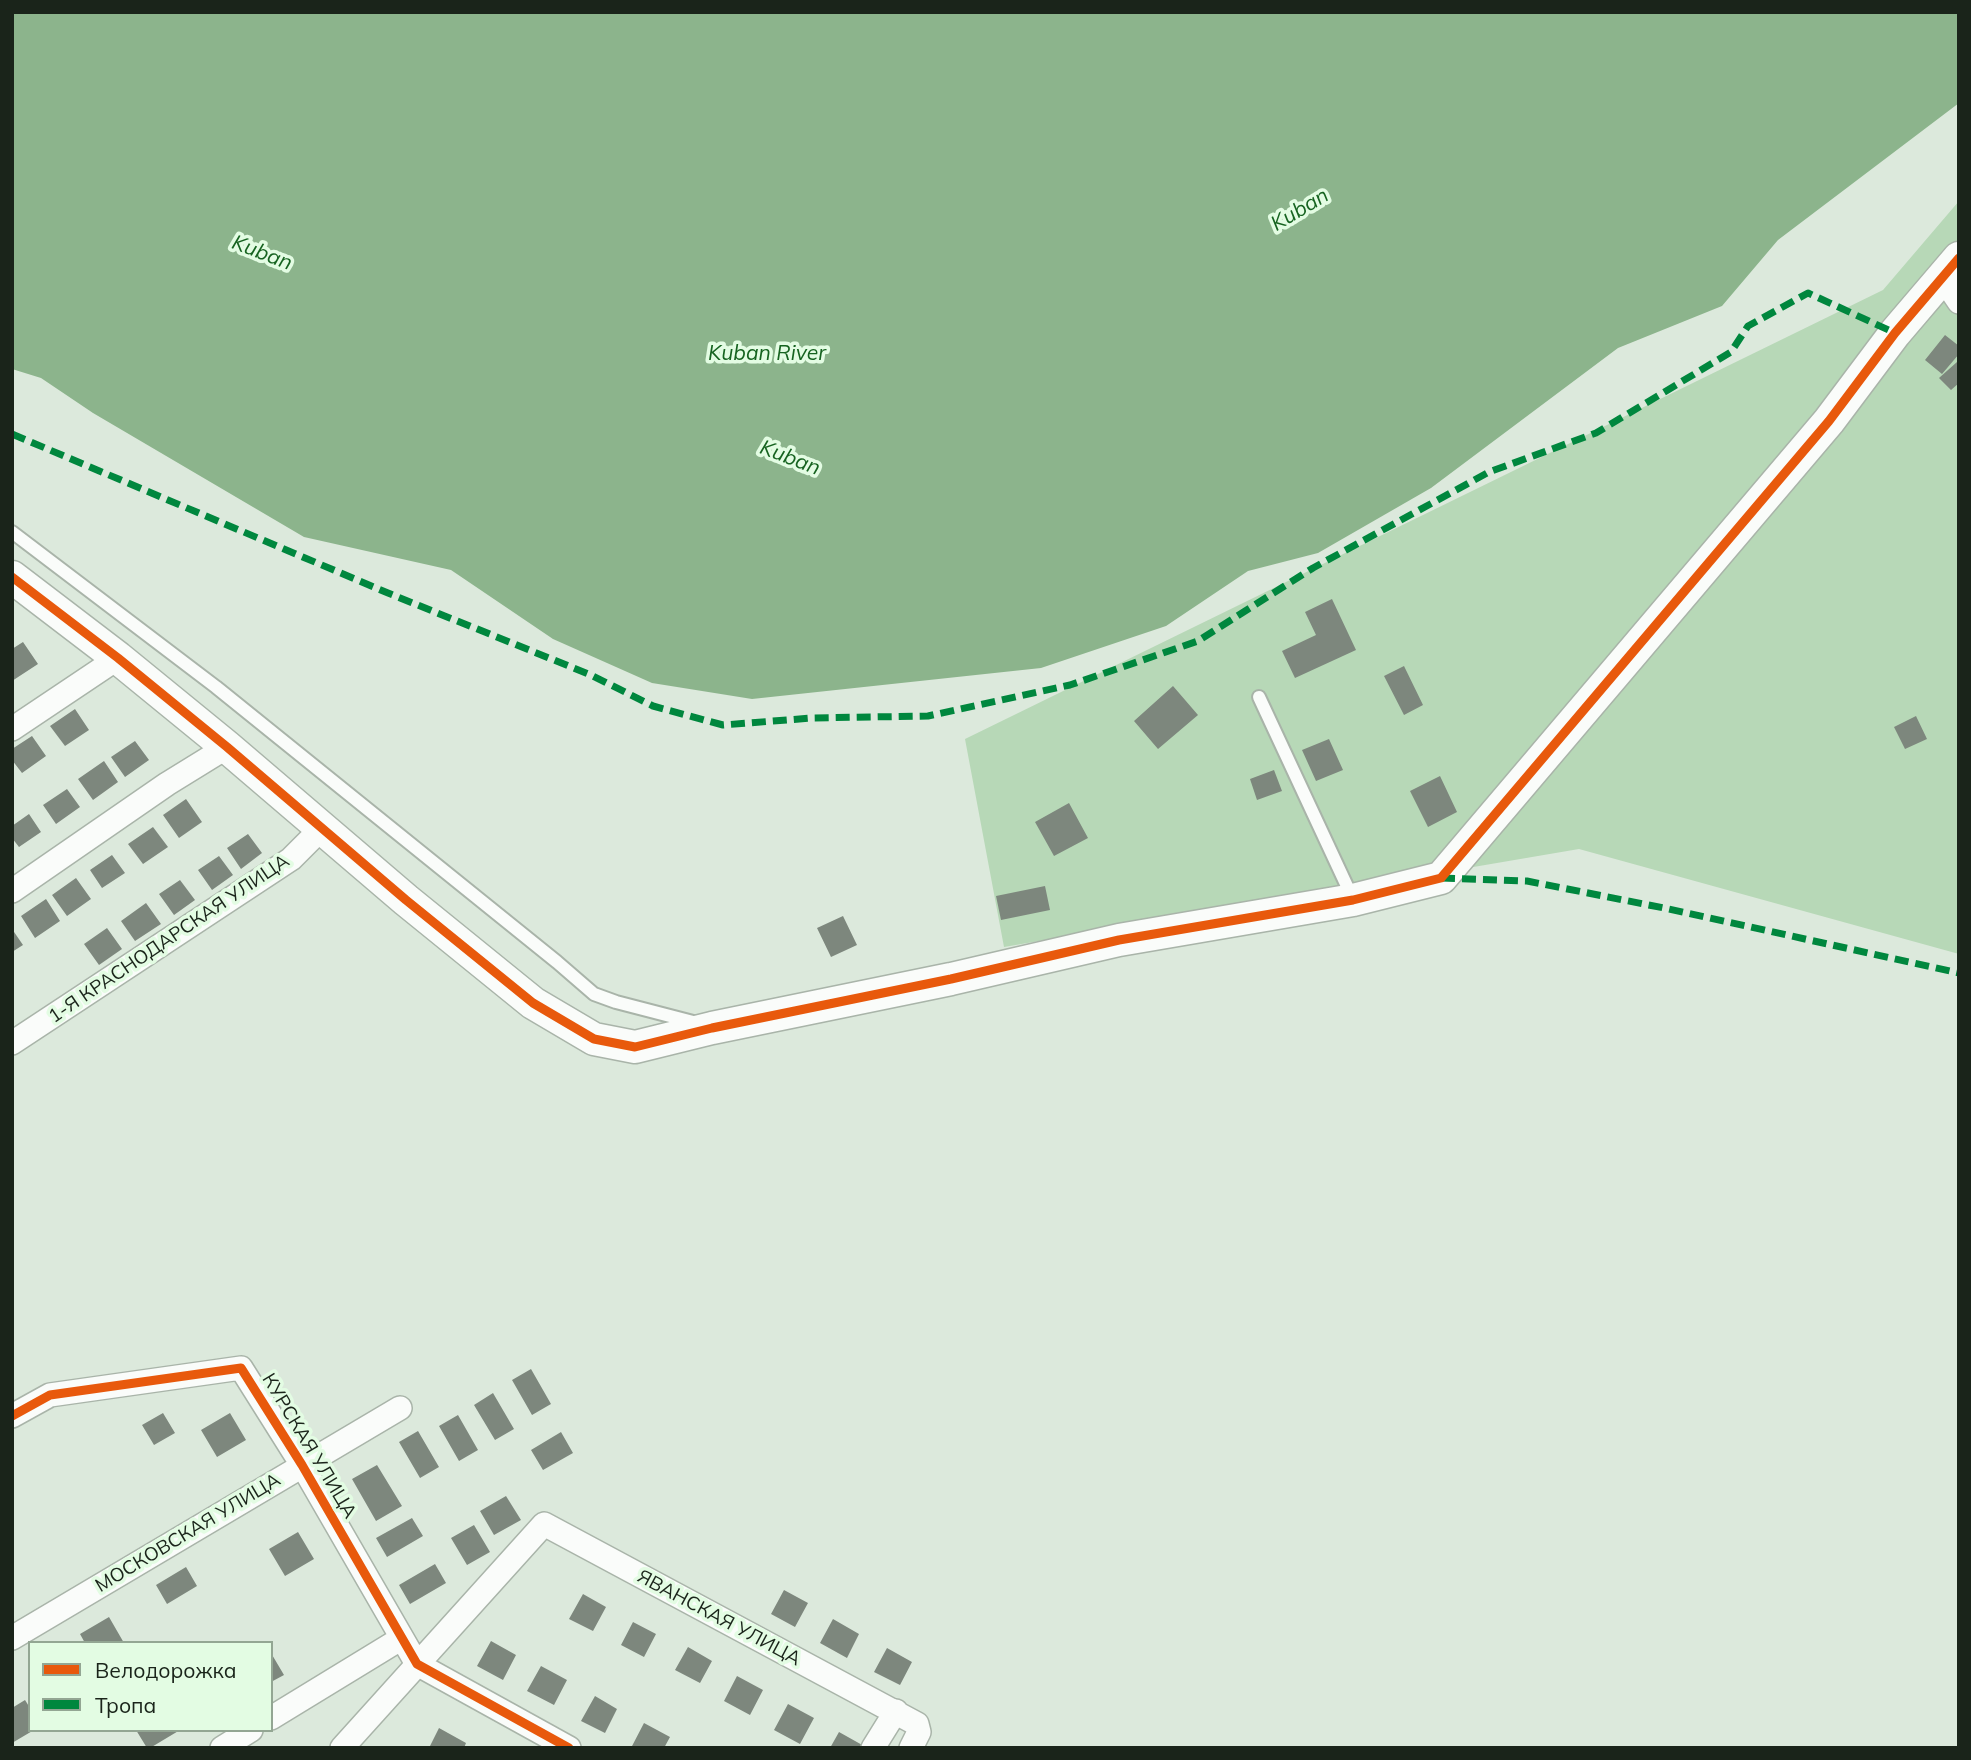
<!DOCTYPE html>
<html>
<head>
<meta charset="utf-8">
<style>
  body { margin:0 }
  #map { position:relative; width:1971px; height:1760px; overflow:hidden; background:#dce9dc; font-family:Mulish,sans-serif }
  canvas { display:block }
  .frame { position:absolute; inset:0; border:14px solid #1a241a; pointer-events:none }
  .legend { position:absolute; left:28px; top:1641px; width:245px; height:91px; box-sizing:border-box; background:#e3fce3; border:2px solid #93a693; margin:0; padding:9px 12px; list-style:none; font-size:21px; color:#1a241a }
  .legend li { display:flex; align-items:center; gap:14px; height:35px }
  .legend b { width:35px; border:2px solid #93a693 }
</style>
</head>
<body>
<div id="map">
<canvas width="1971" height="1760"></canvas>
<div class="frame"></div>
<ul class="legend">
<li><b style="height:9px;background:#e8590c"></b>Велодорожка</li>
<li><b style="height:9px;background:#00873e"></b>Тропа</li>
</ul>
</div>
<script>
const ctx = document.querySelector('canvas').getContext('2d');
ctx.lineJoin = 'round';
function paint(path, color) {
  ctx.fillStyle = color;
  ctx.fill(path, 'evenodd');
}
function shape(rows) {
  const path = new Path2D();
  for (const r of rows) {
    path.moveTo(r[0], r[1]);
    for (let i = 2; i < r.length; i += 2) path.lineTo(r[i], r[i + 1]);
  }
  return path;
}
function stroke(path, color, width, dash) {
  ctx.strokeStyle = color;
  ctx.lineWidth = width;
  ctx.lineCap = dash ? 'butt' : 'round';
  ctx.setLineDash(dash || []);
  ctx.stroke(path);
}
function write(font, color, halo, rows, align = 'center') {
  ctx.font = font + ' Mulish,sans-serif';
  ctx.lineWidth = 7;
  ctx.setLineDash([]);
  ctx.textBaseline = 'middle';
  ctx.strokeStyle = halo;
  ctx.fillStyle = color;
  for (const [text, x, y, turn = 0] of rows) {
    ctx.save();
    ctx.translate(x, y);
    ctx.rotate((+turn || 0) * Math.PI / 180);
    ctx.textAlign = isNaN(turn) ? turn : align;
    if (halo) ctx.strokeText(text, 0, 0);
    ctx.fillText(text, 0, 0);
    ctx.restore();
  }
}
paint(shape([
  [1959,201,1959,954,1579,849,1004,947,965,739,1883,290]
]), '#b7d8b7');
paint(shape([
  [12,12,1959,12,1959,103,1778,240,1722,306,1618,348,1431,488,1318,553,1248,571,1166,626,1041,668,752,699,652,683,553,639,451,570,304,537,93,413,41,378,12,369]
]), '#8cb48c');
paint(shape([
  [1945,335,1959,346,1959,354,1942,374,1925,360],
  [1957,362,1959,364,1959,383,1951,390,1939,378],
  [1332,599,1356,650,1295,678,1282,651,1316,635,1305,612],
  [23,642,38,664,12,681,12,649],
  [1404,666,1423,705,1404,715,1384,676],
  [1173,686,1198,715,1158,749,1134,721],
  [75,709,89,730,65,746,50,726],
  [1916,716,1927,739,1905,749,1894,727],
  [32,736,46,756,22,773,12,760,12,749],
  [1329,739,1343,770,1316,781,1302,750],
  [135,741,149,760,125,777,111,757],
  [104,761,118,782,93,800,78,779],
  [1274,770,1282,791,1257,800,1250,779],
  [1440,776,1457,812,1428,827,1410,791],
  [67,789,80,807,56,824,43,805],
  [186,799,202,822,179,838,163,815],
  [1069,803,1088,838,1054,856,1035,822],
  [29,814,41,832,19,847,12,838,12,826],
  [153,827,168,847,143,864,128,844],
  [248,834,262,853,241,869,227,848],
  [112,855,125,873,102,888,90,870],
  [219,856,233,875,212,890,198,870],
  [76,878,91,899,67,916,52,895],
  [180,880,195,900,174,915,159,894],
  [1045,886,1050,910,1001,920,996,896],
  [46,899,60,921,35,938,21,916],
  [146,903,161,924,135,941,121,921],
  [843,916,857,945,831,957,817,928],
  [107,928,122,949,99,965,84,944],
  [12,929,23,945,12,952],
  [531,1369,551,1404,532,1415,512,1380],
  [493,1393,514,1429,495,1440,474,1405],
  [163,1413,175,1433,154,1445,142,1425],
  [230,1413,246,1440,217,1457,201,1430],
  [458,1415,478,1450,459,1461,439,1426],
  [418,1431,439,1467,420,1478,399,1442],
  [561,1432,573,1453,543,1470,531,1450],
  [377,1465,402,1506,376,1521,352,1479],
  [506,1496,521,1520,494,1535,480,1511],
  [412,1518,423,1536,387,1557,376,1538],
  [474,1525,490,1552,467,1565,451,1538],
  [298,1532,314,1559,285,1576,269,1549],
  [435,1564,446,1583,410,1604,399,1585],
  [186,1567,197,1586,167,1604,156,1585],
  [784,1590,808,1603,795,1627,771,1614],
  [583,1594,606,1607,593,1631,569,1619],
  [109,1617,124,1643,85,1643,80,1634],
  [833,1619,859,1634,847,1658,820,1643],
  [633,1622,656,1634,644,1657,621,1645],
  [491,1641,516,1655,503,1680,477,1666],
  [688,1647,712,1661,700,1683,675,1670],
  [887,1648,912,1662,900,1685,874,1672],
  [271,1653,284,1675,271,1682],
  [541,1666,567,1680,554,1705,527,1691],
  [737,1676,763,1690,750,1715,724,1701],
  [595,1696,617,1709,605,1733,581,1721],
  [25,1700,30,1708,30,1730,34,1730,12,1743,12,1708],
  [788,1704,814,1718,800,1744,774,1730],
  [644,1723,670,1737,664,1748,631,1748],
  [439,1728,466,1743,464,1748,429,1748],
  [136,1730,180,1730,150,1748,147,1748],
  [839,1732,864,1746,863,1748,830,1748]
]), '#7d877d');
const lane = shape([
  [12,532,216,687,557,962,594,994,616,1002,697,1023],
  [1259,697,1353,899]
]);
const street = shape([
  [1942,277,1959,302],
  [12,729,118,658],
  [12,891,167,784,227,747],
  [12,1043,291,859,321,829],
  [12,1416,50,1395,241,1368,302,1465,417,1664,569,1748],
  [12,1638,400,1408],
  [271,1718,402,1638],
  [222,1748,251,1730],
  [342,1748,544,1524,917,1724,919,1732,911,1748],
  [873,1748,896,1711]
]);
const secondary = shape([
  [12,577,118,658,227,747,406,900,533,1003,594,1039,635,1047,712,1028,951,979,1119,940,1353,900,1441,878,1829,421,1895,333,1959,258]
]);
stroke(lane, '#a9b4a9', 16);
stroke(street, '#a9b4a9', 26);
stroke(secondary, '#a9b4a9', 35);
stroke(lane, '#fafcfa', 12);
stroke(street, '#fafcfa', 23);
stroke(secondary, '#fafcfa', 32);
stroke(shape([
  [12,434,388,593,591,675,653,706,723,725,812,718,928,716,1070,685,1198,641,1313,568,1489,472,1596,433,1731,352,1748,326,1808,293,1895,333],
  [1441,878,1527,881,1669,909,1959,973]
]), '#00873e', 7, [14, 7]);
stroke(shape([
  [12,577,118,658,227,747,406,900,533,1003,594,1039,635,1047,712,1028,951,979,1119,940,1353,900,1441,878,1829,421,1895,333,1959,258],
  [12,1416,50,1395,241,1368,302,1465,417,1664,569,1748]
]), '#e8590c', 9);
write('19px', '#1a241a', '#e3fce3', [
  ["1-Я КРАСНОДАРСКАЯ УЛИЦА",169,939,-34],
  ["КУРСКАЯ УЛИЦА",309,1446,59],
  ["МОСКОВСКАЯ УЛИЦА",188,1533,-31],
  ["ЯВАНСКАЯ УЛИЦА",719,1618,28]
]);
write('italic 21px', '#166320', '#e3fce3', [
  ["Kuban",1300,210,-31],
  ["Kuban",262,253,21],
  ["Kuban River",767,354],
  ["Kuban",790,458,21]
]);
</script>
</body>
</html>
